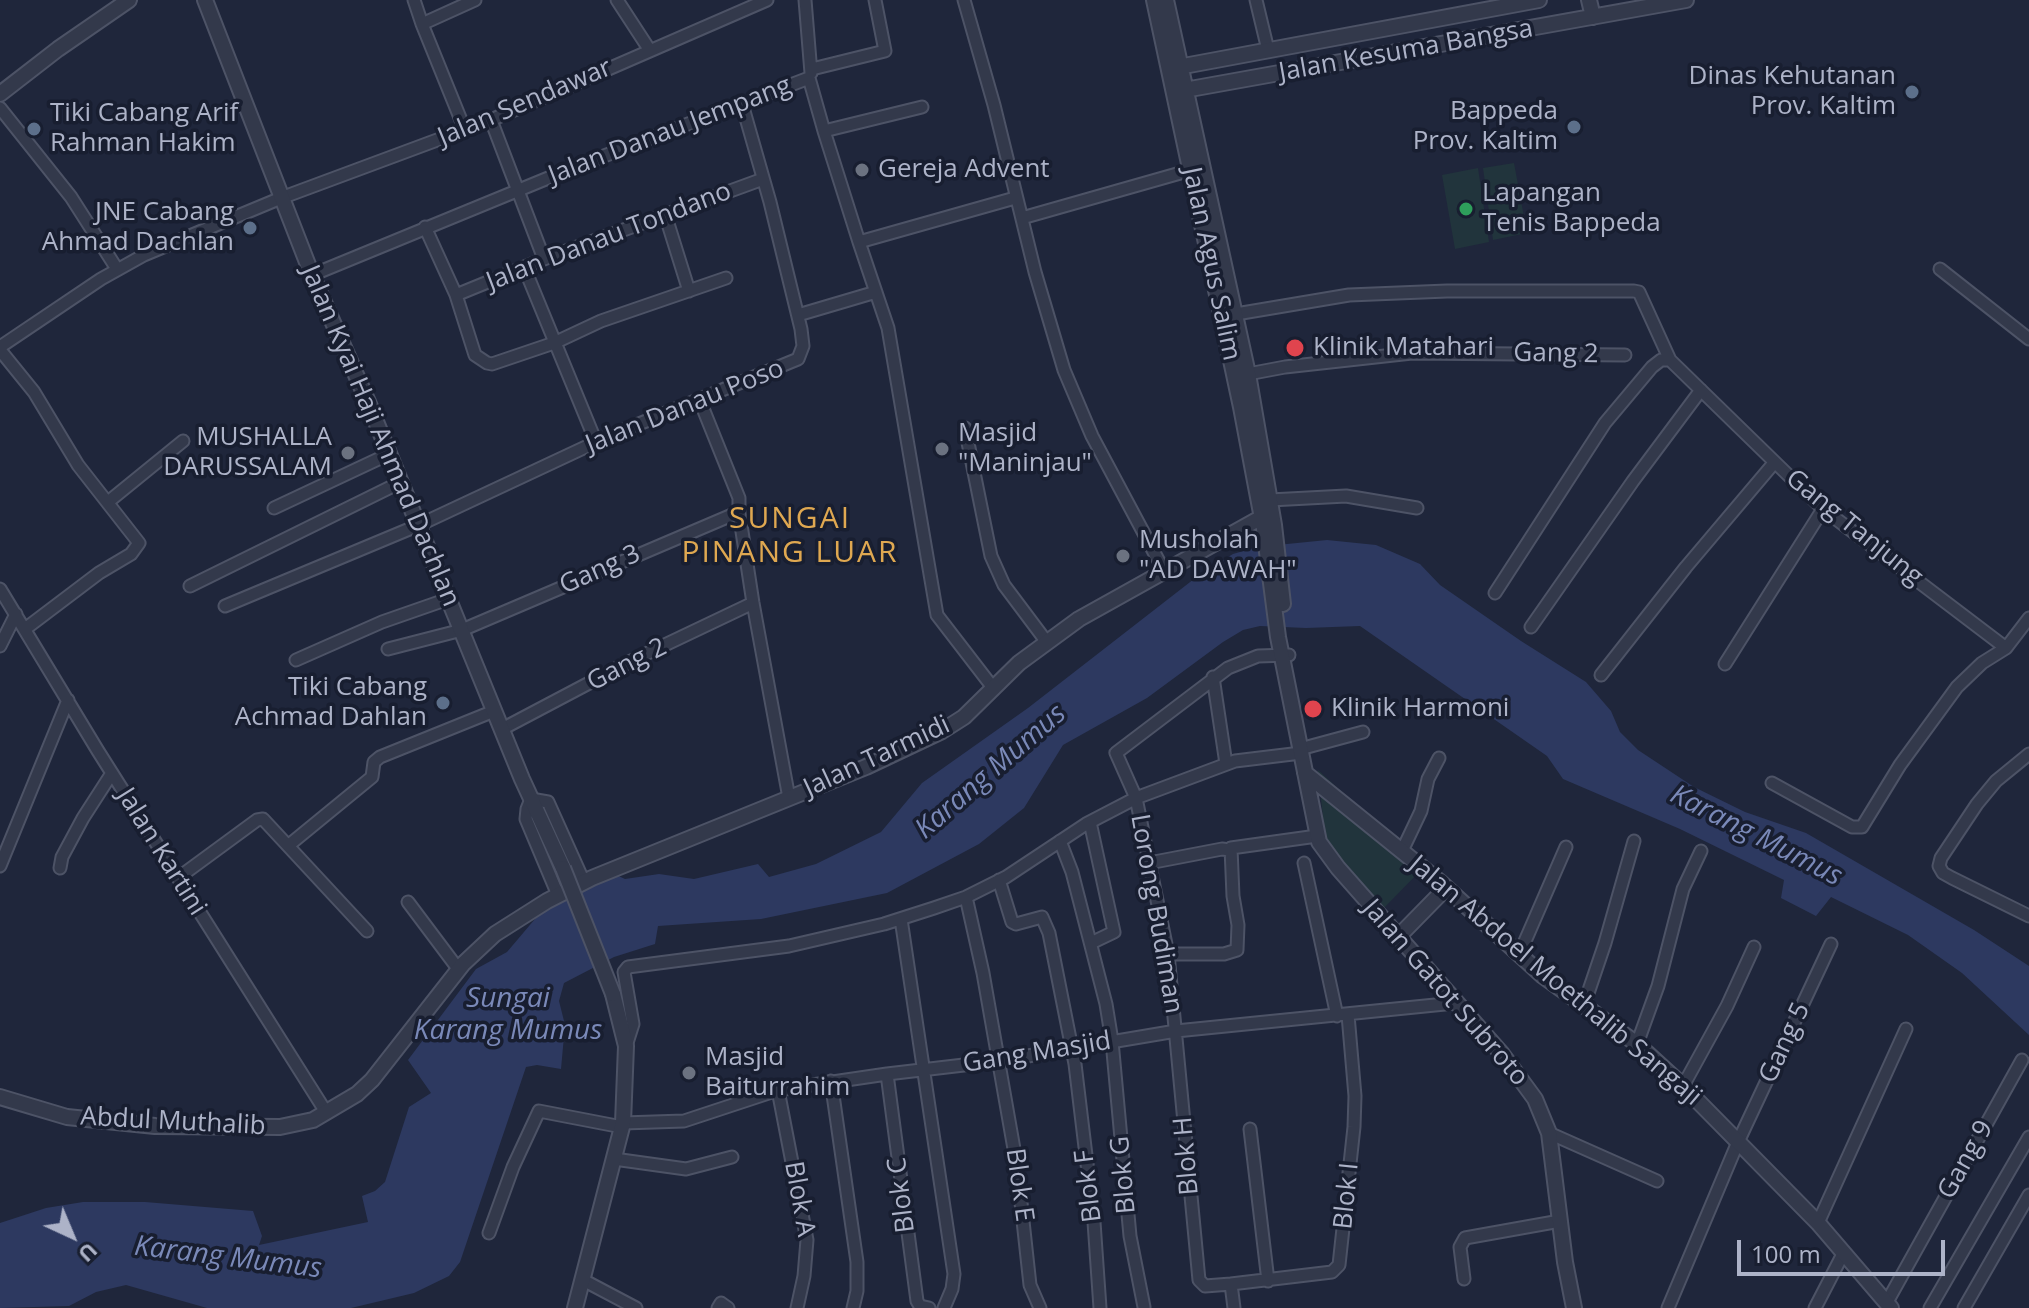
<!DOCTYPE html>
<html>
<head>
<meta charset="utf-8">
<style>
  body { margin:0 }
  #map { position:relative; width:2029px; height:1308px; overflow:hidden; background:#1f263b; font-family:"Open Sans",sans-serif }
  canvas { display:block }
  .north { position:absolute; left:32px; top:1196px; width:80px; height:80px; -webkit-text-stroke:6px #181e30; paint-order:stroke; rotate:136deg; font-size:22px; font-weight:700; line-height:32px; text-align:center; color:#adb3c8 }
  .north::after { content:''; display:block; margin:auto; width:28px; height:36px; background:#adb3c8; clip-path:polygon(50% 0,100% 100%,50% 72%,0 100%) }
  .scale { position:absolute; left:1737px; top:1240px; width:208px; height:36px; box-sizing:border-box; border:4px solid #adb3c8; border-top:0; padding-left:10px; font-size:24px; line-height:28px; white-space:nowrap; color:#adb3c8; -webkit-text-stroke:6px #181e30; paint-order:stroke }
</style>
</head>
<body>
<div id="map">
<canvas width="2029" height="1308"></canvas>
<div class="north">U</div>
<div class="scale">100 m</div>
</div>
<script>
const ctx = document.querySelector('canvas').getContext('2d');
ctx.lineJoin = 'round';
function paint(path, color) {
  ctx.fillStyle = color;
  ctx.fill(path, 'evenodd');
}
function shape(rows) {
  const path = new Path2D();
  for (const r of rows) {
    path.moveTo(r[0], r[1]);
    for (let i = 2; i < r.length; i += 2) path.lineTo(r[i], r[i + 1]);
  }
  return path;
}
function stroke(path, color, width, dash) {
  ctx.strokeStyle = color;
  ctx.lineWidth = width;
  ctx.lineCap = dash ? 'butt' : 'round';
  ctx.setLineDash(dash || []);
  ctx.stroke(path);
}
function write(font, color, halo, rows, align = 'center') {
  ctx.font = font + ' "Open Sans",sans-serif';
  ctx.lineWidth = 7;
  ctx.setLineDash([]);
  ctx.textBaseline = 'middle';
  ctx.strokeStyle = halo;
  ctx.fillStyle = color;
  for (const [text, x, y, turn = 0] of rows) {
    ctx.save();
    ctx.translate(x, y);
    ctx.rotate((+turn || 0) * Math.PI / 180);
    ctx.textAlign = isNaN(turn) ? turn : align;
    if (halo) ctx.strokeText(text, 0, 0);
    ctx.fillText(text, 0, 0);
    ctx.restore();
  }
}
paint(shape([
  [1514,163,1527,233,1493,240,1483,168],
  [1478,168,1489,242,1455,249,1442,175],
  [1318,770,1424,867,1382,910,1326,846]
]), '#21343c');
paint(shape([
  [1327,540,1376,545,1420,564,1440,585,1521,641,1586,682,1611,711,1620,732,1638,750,1694,787,1745,812,1806,833,1974,930,2029,966,2029,1035,1962,973,1908,935,1831,897,1816,916,1781,898,1784,880,1680,829,1563,779,1547,756,1360,626,1306,628,1260,626,1243,630,1223,642,1147,698,1063,745,1024,808,979,844,887,893,761,919,658,926,655,944,614,957,564,983,559,1001,565,1025,561,1069,537,1065,526,1067,460,1262,449,1276,414,1293,351,1308,207,1308,126,1285,96,1292,69,1306,0,1308,0,1223,46,1208,83,1202,145,1202,253,1211,262,1236,259,1245,368,1222,362,1196,375,1191,385,1182,409,1107,431,1093,408,1060,476,969,507,952,546,906,612,873,625,879,659,874,694,879,758,864,769,877,816,864,881,832,922,783,1028,708,1203,572,1233,554,1257,547]
]), '#2d3960');
const minor = shape([
  [414,0,422,24,475,0],
  [617,0,649,49],
  [805,0,811,73],
  [964,0,994,105,1035,272,1064,370,1092,436,1164,571],
  [1256,0,1268,50],
  [422,24,465,130],
  [812,69,885,51,875,0],
  [0,108,71,197,117,269],
  [491,120,544,259],
  [824,131,922,107],
  [665,214,689,291],
  [1022,218,1191,170],
  [425,227,456,295,475,355,487,363,492,364,554,343,601,321,726,278],
  [859,242,888,328,937,615,994,689],
  [524,267,596,442],
  [1940,269,2029,339],
  [312,275,575,167,809,78,824,131,859,242,1015,198],
  [456,295,544,259,763,179],
  [1236,314,1349,295,1447,291,1634,291,1639,292,1670,360],
  [798,315,876,292],
  [0,347,101,279,144,255,281,198,491,120,767,0],
  [0,350,34,392,78,465,139,543,131,554,99,573,25,629],
  [1248,374,1285,367,1412,353,1625,355],
  [700,401,739,498,739,512,753,603,789,798],
  [965,428,991,556,1004,585,1046,641],
  [1270,500,1346,496,1417,508],
  [108,502,183,441],
  [274,508,389,454],
  [190,586,401,482],
  [0,589,98,751,326,1112],
  [1495,593,1605,423,1652,367,1661,360,1670,360,1823,509,2006,648],
  [225,606,419,525,607,437,798,359,803,346,801,329,770,202,742,104],
  [1531,627,1633,481,1701,390],
  [0,646,16,614],
  [388,649,462,630,739,512],
  [296,660,382,622,448,599],
  [1725,664,1823,509],
  [1601,675,1686,567,1774,463],
  [1213,677,1226,764],
  [502,729,629,662,753,603],
  [1300,749,1363,732],
  [2029,754,1996,781,1977,804,1941,858,1939,866,1943,873,1952,878,2029,916],
  [1772,783,1852,827,1862,827,1900,765,1957,687,1982,663,2006,648,2029,618],
  [1090,822,1114,932,1091,943],
  [1060,841,1072,872,1106,1004,1112,1041,1130,1236,1144,1307],
  [289,845,372,777,374,762,380,757,494,711],
  [1402,851,1421,811,1428,779,1439,758],
  [1149,863,1222,849,1230,850],
  [1304,863,1337,1016],
  [0,866,68,700],
  [60,868,62,857,83,818,112,773],
  [178,878,257,820,263,819,367,931],
  [999,880,1012,922,1016,924,1042,917,1049,933,1075,1064,1094,1222,1100,1308],
  [558,895,526,819,527,809,531,799,548,802,584,882],
  [966,897,983,973,1017,1166,1030,1285,1040,1308],
  [408,902,459,970],
  [901,919,954,1274,952,1289,944,1308],
  [1168,954,1224,954,1237,950,1238,925,1233,896,1231,848,1317,836],
  [1519,955,1566,847],
  [1584,1005,1605,943,1634,841],
  [1637,1044,1658,986,1683,889,1701,851],
  [626,1046,633,1024,624,972,628,967,789,946,884,924,934,908,966,897,1006,877,1086,824,1136,798,1235,761,1301,753],
  [887,1074,917,1301,920,1306,929,1308],
  [831,1081,857,1262,857,1291,853,1308],
  [1683,1086,1727,1006,1754,947],
  [778,1090,807,1240,804,1276,797,1308],
  [623,1123,684,1121,778,1090,887,1074,998,1061,1176,1031,1455,1003],
  [1250,1129,1268,1281],
  [1549,1133,1657,1181],
  [614,1159,686,1169,732,1157],
  [1818,1223,1906,1029],
  [489,1233,513,1167,539,1111,622,1127],
  [1464,1279,1460,1247,1465,1238,1560,1221],
  [583,1280,636,1308],
  [1231,1284,1332,1272,1339,1265,1354,1127,1355,1096,1348,1015],
  [1887,1302,2022,1060],
  [718,1308,721,1303,728,1308],
  [1234,1308,1231,1284,1205,1286,1199,1280,1168,954,1136,798,1116,753,1228,668,1258,656,1289,655],
  [1668,1308,1738,1142,1831,944],
  [1815,1308,1844,1252],
  [1930,1308,2029,1137],
  [1964,1308,2029,1195]
]);
const tertiary = shape([
  [205,0,312,275,368,402,522,779,563,868],
  [1154,0,1241,407,1264,529,1278,637,1319,842,1338,868,1502,1054,1535,1099,1549,1133,1565,1262,1574,1308],
  [1166,0,1248,374,1274,525,1283,604],
  [1589,0,1593,17],
  [1173,68,1539,0],
  [1179,91,1686,0],
  [0,94,58,49,129,0],
  [1305,773,1440,882,1543,976,1637,1044,1683,1086,1818,1223,1891,1308],
  [1398,937,1446,888],
  [0,1097,67,1117,155,1126,280,1127,313,1120,357,1094,372,1080,463,964,495,934,547,901,592,878,866,767,942,731,964,717,1019,663,1079,619,1262,517],
  [575,1308,623,1123,626,1046,613,994]
]);
stroke(minor, '#4d5366', 15);
stroke(tertiary, '#4d5366', 18);
stroke(minor, '#33394b', 11);
stroke(tertiary, '#33394b', 14);
const tertiaryBridge = shape([
  [563,868,613,994]
]);
stroke(tertiaryBridge, '#4d5366', 18, []);
stroke(tertiaryBridge, '#33394b', 14);
for (const [x, y, r, color] of [
  [1912,92,8,"#5c6f8a"],
  [1574,127,8,"#5c6f8a"],
  [34,129,8,"#5c6f8a"],
  [862,170,8,"#6b7280"],
  [1466,209,8,"#2e9e5b"],
  [250,228,8,"#5c6f8a"],
  [1295,348,10,"#e0444e"],
  [942,449,8,"#6b7280"],
  [348,453,8,"#6b7280"],
  [1123,556,8,"#6b7280"],
  [443,703,8,"#5c6f8a"],
  [1313,709,10,"#e0444e"],
  [689,1073,8,"#6b7280"]
]) {
  const dot = new Path2D();
  dot.arc(x, y, r, 0, 2 * Math.PI);
  ctx.fillStyle = color;
  ctx.fill(dot);
  stroke(dot, '#181e30', 3);
}
write('26px', '#adb3c8', '#181e30', [
  ["Jalan Kesuma Bangsa",1406,51,-10],
  ["Jalan Sendawar",525,103,-23],
  ["Jalan Danau Jempang",670,131,-21],
  ["Jalan Danau Tondano",609,237,-21],
  ["Jalan Agus Salim",1211,264,78],
  ["Gang 2",1556,354,1],
  ["Jalan Danau Poso",685,407,-22],
  ["Jalan Kyai Haji Ahmad Dachlan",380,436,67],
  ["Gang Tanjung",1854,528,39],
  ["Gang 3",600,570,-24],
  ["Gang 2",627,665,-27],
  ["Jalan Tarmidi",877,757,-25],
  ["Jalan Kartini",161,852,58],
  ["Lorong Budiman",1156,914,80],
  ["Jalan Abdoel Moethalib Sangaji",1555,981,40],
  ["Jalan Gatot Subroto",1445,993,49],
  ["Gang 5",1785,1043,-65],
  ["Gang Masjid",1037,1053,-9],
  ["Abdul Muthalib",173,1122,3],
  ["Blok H",1187,1156,-95],
  ["Gang 9",1966,1160,-61],
  ["Blok G",1124,1175,-95],
  ["Blok E",1019,1185,82],
  ["Blok F",1089,1186,-97],
  ["Blok C",902,1195,-97],
  ["Blok I",1347,1196,-84],
  ["Blok A",799,1199,80]
]);
write('26px', '#adb3c8', '#181e30', [
  ["Dinas Kehutanan",1896,77,"right"],
  ["Prov. Kaltim",1896,107,"right"],
  ["Bappeda",1558,112,"right"],
  ["Prov. Kaltim",1558,142,"right"],
  ["Tiki Cabang Arif",50,114],
  ["Rahman Hakim",50,144],
  ["Gereja Advent",878,170],
  ["Lapangan",1482,194],
  ["Tenis Bappeda",1482,224],
  ["JNE Cabang",234,213,"right"],
  ["Ahmad Dachlan",234,243,"right"],
  ["Klinik Matahari",1313,348],
  ["Masjid",958,434],
  ["\"Maninjau\"",958,464],
  ["MUSHALLA",332,438,"right"],
  ["DARUSSALAM",332,468,"right"],
  ["Musholah",1139,541],
  ["\"AD DAWAH\"",1139,571],
  ["Tiki Cabang",427,688,"right"],
  ["Achmad Dahlan",427,718,"right"],
  ["Klinik Harmoni",1331,709],
  ["Masjid",705,1058],
  ["Baiturrahim",705,1088]
], 'left');
write('italic 28px', '#7a89b8', '#181e30', [
  ["Karang Mumus",991,772,-41],
  ["Karang Mumus",1756,836,27],
  ["Sungai",508,999],
  ["Karang Mumus",508,1031],
  ["Karang Mumus",228,1258,7]
]);
ctx.letterSpacing = '2px';
write('30px', '#dfa851', '#181e30', [
  ["SUNGAI",790,519],
  ["PINANG LUAR",790,553]
]);
ctx.letterSpacing = '0px';
</script>
</body>
</html>
